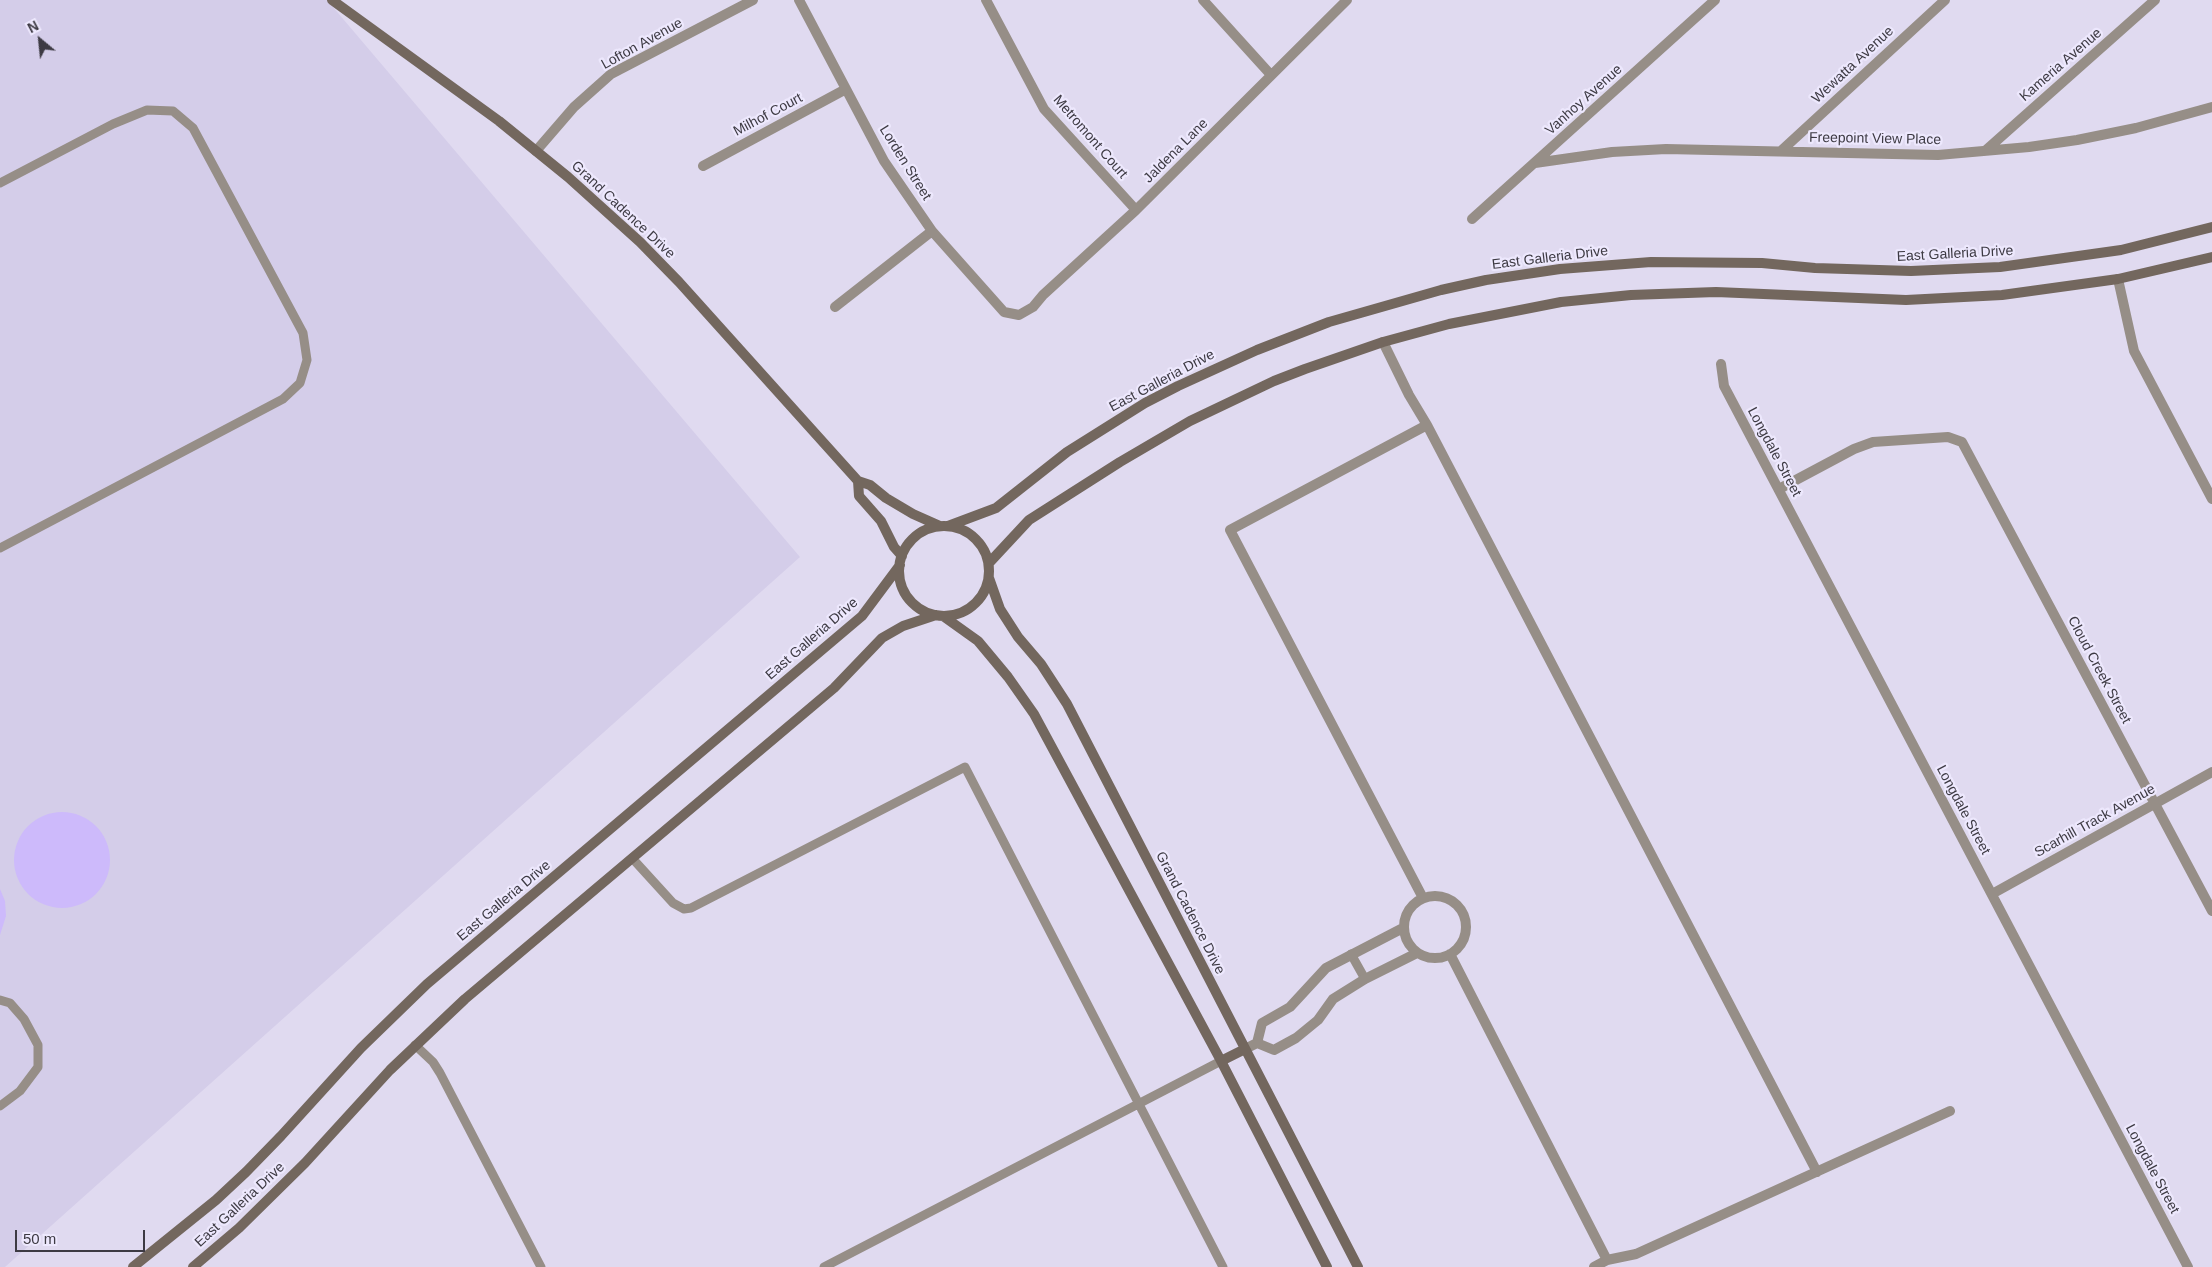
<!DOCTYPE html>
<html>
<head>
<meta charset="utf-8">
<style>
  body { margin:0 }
  #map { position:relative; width:2212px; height:1267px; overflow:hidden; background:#e0daf0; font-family:Helvetica,sans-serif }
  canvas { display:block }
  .north { position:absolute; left:15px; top:15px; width:50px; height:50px; -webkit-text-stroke:4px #ede8fd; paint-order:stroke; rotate:332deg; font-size:14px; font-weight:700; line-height:20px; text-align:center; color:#3d3a43 }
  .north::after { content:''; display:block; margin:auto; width:18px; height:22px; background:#3d3a43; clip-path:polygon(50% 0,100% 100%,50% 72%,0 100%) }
  .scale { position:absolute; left:15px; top:1230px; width:130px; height:22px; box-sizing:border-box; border:2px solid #3d3a43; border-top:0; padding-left:6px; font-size:15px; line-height:18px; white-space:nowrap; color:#3d3a43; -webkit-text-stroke:4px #ede8fd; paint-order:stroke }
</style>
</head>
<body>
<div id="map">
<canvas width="2212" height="1267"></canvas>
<div class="north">N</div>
<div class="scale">50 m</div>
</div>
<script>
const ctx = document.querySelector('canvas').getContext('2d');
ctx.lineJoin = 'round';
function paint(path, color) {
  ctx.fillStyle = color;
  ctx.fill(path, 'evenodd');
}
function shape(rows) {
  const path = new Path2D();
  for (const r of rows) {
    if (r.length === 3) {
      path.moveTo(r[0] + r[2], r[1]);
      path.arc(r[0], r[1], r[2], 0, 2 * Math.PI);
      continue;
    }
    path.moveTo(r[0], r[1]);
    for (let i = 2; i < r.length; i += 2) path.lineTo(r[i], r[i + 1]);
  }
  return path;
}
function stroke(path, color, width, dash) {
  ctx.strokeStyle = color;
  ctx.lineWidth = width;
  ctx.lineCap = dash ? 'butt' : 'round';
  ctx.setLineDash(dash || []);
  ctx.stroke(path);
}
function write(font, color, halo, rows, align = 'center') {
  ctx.font = font + ' Helvetica,sans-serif';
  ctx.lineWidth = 4.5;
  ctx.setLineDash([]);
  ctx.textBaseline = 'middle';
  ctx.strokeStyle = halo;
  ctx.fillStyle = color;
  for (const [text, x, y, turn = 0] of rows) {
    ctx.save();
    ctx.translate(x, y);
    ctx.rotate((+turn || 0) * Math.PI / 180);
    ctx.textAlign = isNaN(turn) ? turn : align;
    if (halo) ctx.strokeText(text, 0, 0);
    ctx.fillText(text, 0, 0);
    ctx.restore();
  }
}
paint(shape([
  [0,0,327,0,800,557,5,1267,0,1267]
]), '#d4cde9');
paint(shape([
  [62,860,48],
  [0,889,5,901,6,916,0,935]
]), '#cdbafb');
stroke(shape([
  [0,183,113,124,147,110,173,111,193,128,303,333,307,360,300,383,283,399,0,548],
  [632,858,673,903,684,909,691,908,965,767,1223,1267],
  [1351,954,1365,979],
  [0,1000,10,1003,24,1019,38,1045,38,1067,20,1091,0,1106],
  [415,1045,433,1062,440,1073,541,1267],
  [824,1267,1221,1061]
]), '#968e87', 9);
stroke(shape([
  [799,0,884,161,932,231,1004,312,1019,315,1033,307,1043,295,1136,210,1347,0],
  [986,0,1044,109,1136,210],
  [1203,0,1271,75],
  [536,151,574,107,611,74,753,0],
  [1781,151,1945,0],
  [1985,151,2155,0],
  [1535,163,1612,152,1666,149,1938,155,2029,147,2077,140,2136,128,2212,107],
  [703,166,846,89],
  [1472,219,1715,0],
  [2118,279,2134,351,2212,499],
  [835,307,932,231],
  [1383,342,1409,395,1427,425],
  [1721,364,1724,386,2188,1267],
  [1779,489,1854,449,1873,442,1948,437,1962,442,2212,911],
  [1992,894,2212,772],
  [1435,927,31],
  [1423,898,1230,530,1427,425,1817,1172],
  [1450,954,1607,1260],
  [1257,1043,1274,1050,1296,1038,1318,1020,1333,999,1365,979,1417,953],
  [1245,1049,1257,1043,1262,1023,1290,1007,1326,968,1403,928],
  [1594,1267,1607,1260,1636,1254,1950,1111]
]), '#968e87', 10);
stroke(shape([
  [332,0,499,121,568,177,640,242,679,282,858,481,870,485,886,498,913,514,940,526],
  [858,481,859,496,881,521,894,547,902,556],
  [948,526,996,508,1067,452,1145,403,1178,386,1257,350,1329,322,1441,290,1486,280,1560,269,1651,262,1762,263,1815,268,1911,271,2000,267,2121,250,2212,227],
  [944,571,45],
  [989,563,1029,520,1120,462,1190,421,1274,381,1305,369,1383,342,1449,324,1561,302,1631,295,1716,292,1906,300,2002,295,2118,279,2212,257],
  [989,578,1000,609,1018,637,1041,664,1067,704,1358,1267],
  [943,616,978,641,1008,677,1034,714,1220,1059,1327,1267],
  [1221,1061,1245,1049],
  [133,1267,216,1200,246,1172,281,1136,361,1048,427,984,862,616,900,565],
  [193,1267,239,1228,305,1163,390,1070,465,999,834,688,882,638,903,626,936,615]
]), '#73675e', 10);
write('14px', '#3d3a43', '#ede8fd', [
  ["Lofton Avenue",642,44,-29],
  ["Wewatta Avenue",1853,65,-43],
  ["Kameria Avenue",2061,65,-41],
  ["Vanhoy Avenue",1584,100,-42],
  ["Milhof Court",768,115,-28],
  ["Metromont Court",1090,137,49],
  ["Freepoint View Place",1875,139,1],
  ["Jaldena Lane",1176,151,-45],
  ["Lorden Street",905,163,58],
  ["Grand Cadence Drive",623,210,43],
  ["East Galleria Drive",1955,254,-3],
  ["East Galleria Drive",1550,258,-7],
  ["East Galleria Drive",1162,381,-28],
  ["Longdale Street",1774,452,62],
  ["East Galleria Drive",812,639,-41],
  ["Cloud Creek Street",2099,670,62],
  ["Longdale Street",1963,810,62],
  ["Scarhill Track Avenue",2095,821,-29],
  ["East Galleria Drive",504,901,-40],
  ["Grand Cadence Drive",1190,913,63],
  ["Longdale Street",2152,1169,62],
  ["East Galleria Drive",240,1205,-43]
]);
</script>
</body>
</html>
